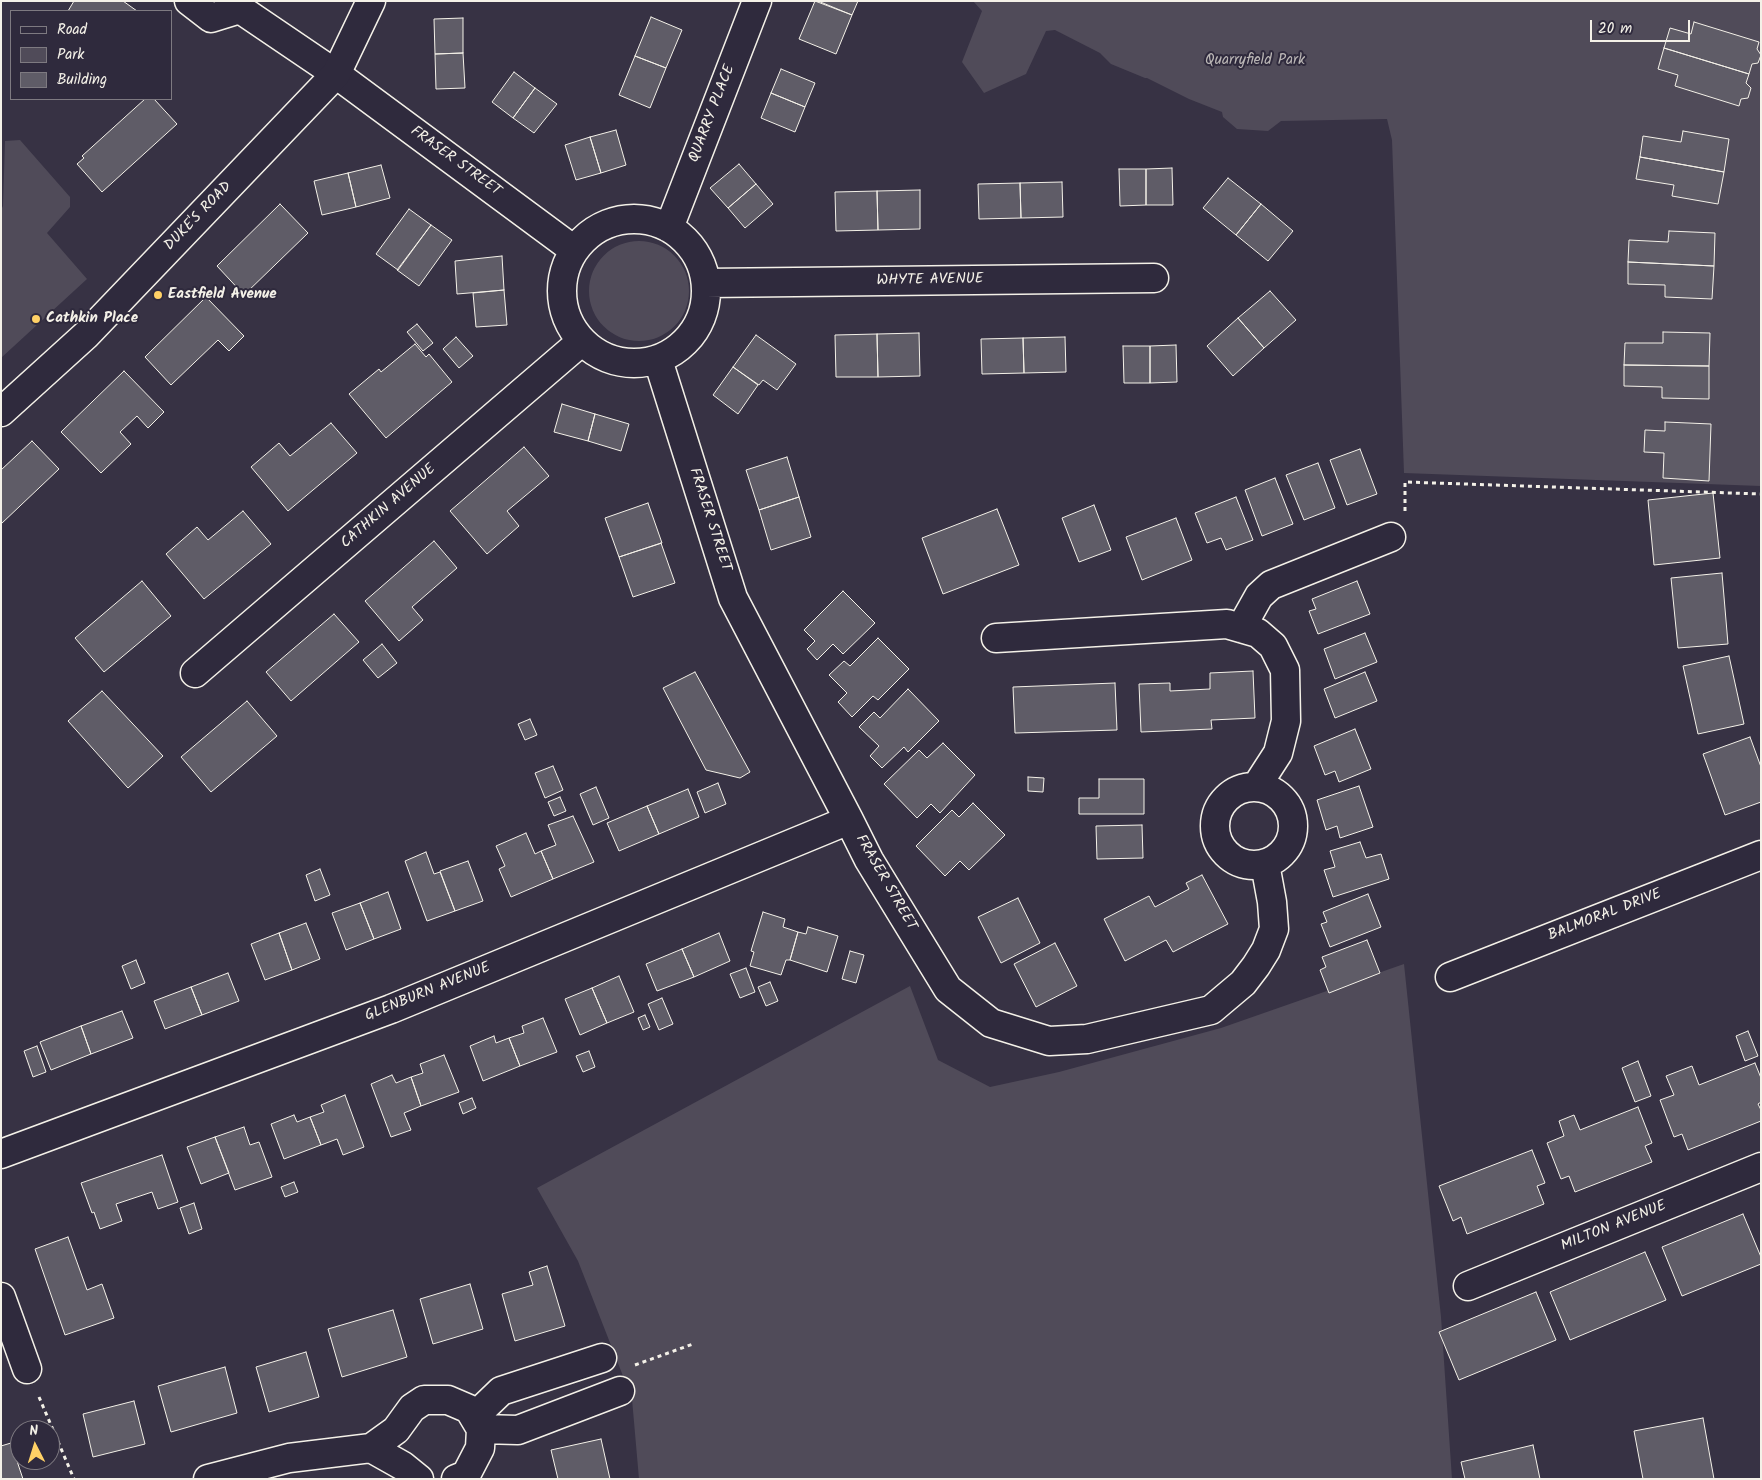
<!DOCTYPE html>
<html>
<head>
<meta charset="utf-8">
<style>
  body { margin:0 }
  #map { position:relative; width:1762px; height:1480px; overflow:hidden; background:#373244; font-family:Kalam,sans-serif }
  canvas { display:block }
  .frame { position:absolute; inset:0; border:2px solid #f4f1e8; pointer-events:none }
  .legend { position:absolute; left:10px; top:10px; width:162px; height:90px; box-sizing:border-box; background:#2f2a3d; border:1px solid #7e7a81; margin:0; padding:6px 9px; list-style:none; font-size:15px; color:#f4f1e8 }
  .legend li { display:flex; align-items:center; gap:10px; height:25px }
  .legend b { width:25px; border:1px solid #7e7a81 }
  .north { position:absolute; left:10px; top:1420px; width:50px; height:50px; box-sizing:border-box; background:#2f2a3d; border:1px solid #7e7a81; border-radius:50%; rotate:355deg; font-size:14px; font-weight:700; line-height:20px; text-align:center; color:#f4f1e8 }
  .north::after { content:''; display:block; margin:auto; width:18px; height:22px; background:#ffd166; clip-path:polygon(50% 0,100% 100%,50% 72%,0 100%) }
  .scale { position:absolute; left:1590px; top:20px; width:100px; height:22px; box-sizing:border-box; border:2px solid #f4f1e8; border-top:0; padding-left:6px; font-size:15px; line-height:18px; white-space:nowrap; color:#f4f1e8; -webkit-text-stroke:4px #2f2a3d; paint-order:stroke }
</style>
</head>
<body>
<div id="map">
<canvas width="1762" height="1480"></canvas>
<div class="frame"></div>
<ul class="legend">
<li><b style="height:6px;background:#2f2a3d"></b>Road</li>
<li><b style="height:14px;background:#504b59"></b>Park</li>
<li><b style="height:14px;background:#5f5c67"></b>Building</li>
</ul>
<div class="north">N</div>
<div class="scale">20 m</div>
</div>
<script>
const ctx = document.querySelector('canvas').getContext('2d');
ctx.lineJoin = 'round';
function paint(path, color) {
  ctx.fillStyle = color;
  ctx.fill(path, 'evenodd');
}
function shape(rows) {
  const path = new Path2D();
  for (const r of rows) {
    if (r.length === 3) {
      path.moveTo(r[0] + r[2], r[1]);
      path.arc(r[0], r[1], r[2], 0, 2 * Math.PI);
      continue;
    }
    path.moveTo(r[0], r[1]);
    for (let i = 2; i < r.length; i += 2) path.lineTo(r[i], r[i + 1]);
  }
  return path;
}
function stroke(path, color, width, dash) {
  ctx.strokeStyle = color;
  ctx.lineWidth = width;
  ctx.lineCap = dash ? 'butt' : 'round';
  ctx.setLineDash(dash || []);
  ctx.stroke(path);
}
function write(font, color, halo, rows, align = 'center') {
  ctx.font = font + ' Kalam,sans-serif';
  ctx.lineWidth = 4;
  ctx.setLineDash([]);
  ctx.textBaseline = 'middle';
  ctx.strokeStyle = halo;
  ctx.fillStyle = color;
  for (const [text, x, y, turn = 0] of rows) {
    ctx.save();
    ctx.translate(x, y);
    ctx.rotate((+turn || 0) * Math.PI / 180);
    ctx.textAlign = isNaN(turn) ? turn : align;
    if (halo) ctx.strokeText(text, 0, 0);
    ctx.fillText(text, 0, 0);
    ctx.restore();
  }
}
paint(shape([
  [973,1,1761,1,1761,486,1404,473,1392,140,1387,119,1281,121,1268,131,1237,129,1223,117,1222,112,1189,99,1147,78,1145,78,1111,64,1100,53,1055,30,1046,31,1026,74,984,93,962,62,982,11],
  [1666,422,1711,424,1708,480,1663,478,1664,453,1644,452,1645,430,1665,431],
  [20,140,70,197,70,207,47,233,87,279,1,358,1,210,3,206,5,141],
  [639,291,50],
  [1404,964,1441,1317,1452,1479,639,1479,632,1399,578,1261,537,1188,910,986,938,1060,990,1087,1059,1072,1221,1028]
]), '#504b59');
const building = shape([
  [74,1,123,1,137,11,68,11,74,1],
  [815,1,852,15,836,54,799,39,815,1],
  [818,1,858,1,852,15,818,1],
  [651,17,682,30,666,68,635,56,651,17],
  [463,18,463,53,435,54,434,19,463,18],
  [1694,22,1759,42,1757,49,1761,55,1758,63,1752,64,1749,74,1664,48,1670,28,1691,34,1694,22],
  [1664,48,1749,74,1746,83,1751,88,1748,98,1741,99,1739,106,1675,86,1678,75,1658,69,1664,48],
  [463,53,465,88,436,89,435,54,463,53],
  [635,56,666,68,650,108,619,95,635,56],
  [781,69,815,83,805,107,771,93,781,69],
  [514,72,535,88,513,118,492,102,514,72],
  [535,88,557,104,534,133,513,118,535,88],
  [771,93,805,107,795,132,761,118,771,93],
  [145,99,154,99,177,124,102,192,77,164,84,158,82,156,145,99],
  [616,130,626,165,601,173,590,137,616,130],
  [1683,131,1729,139,1724,172,1640,157,1643,136,1681,142,1683,131],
  [590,137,601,173,576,180,565,145,590,137],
  [1640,157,1724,172,1718,204,1672,196,1674,185,1636,179,1640,157],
  [739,164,756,184,728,208,710,188,739,164],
  [381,165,390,198,356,207,348,173,381,165],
  [1172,168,1173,205,1146,205,1146,169,1172,168],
  [1119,169,1146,169,1146,205,1120,206,1119,169],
  [348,173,356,207,322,215,314,181,348,173],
  [1228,178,1261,204,1236,235,1203,208,1228,178],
  [1062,182,1063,217,1021,218,1020,183,1062,182],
  [1020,183,1021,218,979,219,978,184,1020,183],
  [756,184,773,204,745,228,728,208,756,184],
  [920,190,920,229,878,230,877,191,920,190],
  [877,191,878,230,836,231,835,192,877,191],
  [280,204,308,233,244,295,217,266,280,204],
  [1261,204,1293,231,1268,261,1236,235,1261,204],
  [409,209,431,225,398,270,376,254,409,209],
  [431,225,452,240,419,286,397,270,431,225],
  [1669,231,1715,233,1714,266,1628,262,1629,240,1668,242,1669,231],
  [502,256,504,290,457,294,455,261,502,256],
  [1628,262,1714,266,1712,299,1665,297,1665,285,1628,284,1628,262],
  [504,290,507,325,476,327,473,293,504,290],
  [1270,291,1296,320,1264,348,1238,318,1270,291],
  [206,297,244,336,229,351,218,340,171,385,145,357,206,297],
  [1238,318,1264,348,1233,376,1207,346,1238,318],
  [417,324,433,343,423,351,407,332,417,324],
  [1663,332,1710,333,1709,366,1624,365,1625,343,1663,343,1663,332],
  [919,333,920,376,878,377,877,334,919,333],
  [877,334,878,377,836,377,835,335,877,334],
  [756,335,796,364,777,390,763,380,759,385,733,367,756,335],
  [456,337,473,356,459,368,443,349,456,337],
  [1065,337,1066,372,1024,373,1023,338,1065,337],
  [1023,338,1024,373,982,374,981,339,1023,338],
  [415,344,426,357,429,354,452,382,386,438,349,394,379,369,381,372,415,344],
  [1176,345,1177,382,1150,383,1150,346,1176,345],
  [1123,346,1150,346,1150,383,1124,383,1123,346],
  [1624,365,1709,366,1709,399,1662,398,1662,387,1624,386,1624,365],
  [733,367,758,385,738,414,713,395,733,367],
  [124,371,164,412,148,428,137,416,120,432,131,444,101,473,61,432,124,371],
  [562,404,595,414,588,441,554,432,562,404],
  [595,414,629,424,621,451,588,441,595,414],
  [1665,422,1711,424,1709,481,1663,478,1664,453,1644,452,1645,430,1665,431,1665,422],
  [331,423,357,453,288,511,251,467,279,443,290,456,331,423],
  [32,441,59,469,1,524,1,470,32,441],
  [524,447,549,476,507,511,519,526,487,554,450,511,524,447],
  [1360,449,1377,494,1347,505,1330,460,1360,449],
  [787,457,799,497,759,510,746,470,787,457],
  [1318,463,1335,508,1304,520,1286,475,1318,463],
  [1275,478,1293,524,1262,536,1245,490,1275,478],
  [1713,493,1720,558,1654,565,1648,500,1713,493],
  [799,497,811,537,771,550,759,510,799,497],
  [1236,497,1253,540,1226,550,1221,538,1207,543,1195,513,1236,497],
  [648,503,662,543,619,557,605,518,648,503],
  [1094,505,1111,550,1079,562,1062,518,1094,505],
  [997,509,1019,565,943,594,922,538,997,509],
  [243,511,271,544,204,599,166,554,197,527,208,540,243,511],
  [1176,518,1192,560,1142,580,1126,537,1176,518],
  [434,541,457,568,412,607,423,620,399,641,365,601,434,541],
  [661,543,675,583,633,597,619,557,661,543],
  [1722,573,1728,644,1678,648,1671,578,1722,573],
  [142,581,171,616,104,672,75,638,142,581],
  [1357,581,1370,614,1318,634,1309,611,1316,609,1312,599,1357,581],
  [843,591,875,623,843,654,833,644,817,660,807,649,815,641,804,630,843,591],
  [334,614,359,642,291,701,266,672,334,614],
  [1365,633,1377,662,1335,679,1324,649,1365,633],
  [878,638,909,669,878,700,873,696,852,717,838,702,847,693,829,675,844,661,850,666,878,638],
  [382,644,397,663,378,678,363,660,382,644],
  [1729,656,1744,724,1698,734,1683,666,1729,656],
  [1253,671,1255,718,1211,720,1212,729,1141,732,1139,684,1170,683,1170,691,1210,689,1210,673,1253,671],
  [695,672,750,772,740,778,706,770,663,688,695,672],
  [1365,672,1377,701,1335,718,1324,689,1365,672],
  [1115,683,1117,730,1015,733,1013,687,1115,683],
  [908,689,939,721,908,752,904,747,882,768,870,756,879,746,859,727,874,712,880,718,908,689],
  [102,691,163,756,128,788,68,721,102,691],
  [247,701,277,736,211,792,181,757,247,701],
  [530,719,537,735,525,740,518,724,530,719],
  [1355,729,1371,769,1339,782,1335,771,1325,775,1314,746,1355,729],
  [1750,737,1761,767,1761,802,1725,815,1703,754,1750,737],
  [943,743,975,775,940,813,931,804,917,818,884,784,919,750,927,758,943,743],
  [553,766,563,790,545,798,535,773,553,766],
  [1028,777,1044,778,1043,792,1028,791,1028,777],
  [1099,779,1144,779,1144,814,1079,814,1079,798,1099,798,1099,779],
  [718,783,726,804,705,813,697,792,718,783],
  [1359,786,1373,827,1340,838,1337,826,1326,830,1317,800,1359,786],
  [596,787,609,818,593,825,580,794,596,787],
  [688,789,699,817,659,834,647,806,688,789],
  [560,797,566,811,554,816,548,802,560,797],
  [973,803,1005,835,969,870,960,861,945,876,916,846,952,810,959,817,973,803],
  [647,806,659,834,619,851,607,823,647,806],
  [573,816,594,862,553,879,541,851,556,845,548,825,573,816],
  [1142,825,1143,858,1097,859,1096,826,1142,825],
  [526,833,535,854,541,851,553,879,511,897,499,869,505,866,496,846,526,833],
  [1360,842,1366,858,1381,854,1389,879,1333,897,1324,870,1335,867,1330,851,1360,842],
  [426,852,434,874,440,872,455,911,427,921,405,861,426,852],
  [468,861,483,901,455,911,440,871,468,861],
  [320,869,330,895,315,901,306,875,320,869],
  [1202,875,1228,924,1173,952,1166,940,1125,961,1104,919,1149,896,1155,907,1189,889,1186,883,1202,875],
  [388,892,401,929,374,939,360,903,388,892],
  [1368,894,1381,927,1330,947,1321,924,1327,922,1323,912,1368,894],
  [1018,898,1040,943,1001,963,978,917,1018,898],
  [360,903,374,939,346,950,332,913,360,903],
  [763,912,785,919,783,927,798,932,790,960,786,960,781,975,750,966,754,952,751,951,763,912],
  [306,923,320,959,292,970,279,933,306,923],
  [808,927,838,936,827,972,790,960,798,932,806,934,808,927],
  [279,933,292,970,265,980,251,944,279,933],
  [719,933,730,961,694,977,682,949,719,933],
  [1367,940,1380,973,1329,993,1320,970,1326,967,1322,957,1367,940],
  [1055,943,1077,986,1036,1007,1014,964,1055,943],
  [682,949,694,977,657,991,646,964,682,949],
  [850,951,864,955,856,983,842,979,850,951],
  [136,960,145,983,131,989,122,966,136,960],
  [746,968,755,992,740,998,730,974,746,968],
  [228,973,239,1001,202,1015,191,987,228,973],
  [619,976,634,1012,607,1023,592,988,619,976],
  [770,982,778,1001,766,1006,758,987,770,982],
  [191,987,202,1015,165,1029,154,1001,191,987],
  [592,988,607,1023,580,1035,565,999,592,988],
  [662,998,673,1024,659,1030,648,1004,662,998],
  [122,1011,133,1038,91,1054,81,1026,122,1011],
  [645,1015,650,1027,643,1030,638,1018,645,1015],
  [543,1018,557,1052,520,1066,509,1038,524,1033,522,1026,543,1018],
  [81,1026,91,1054,51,1070,40,1042,81,1026],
  [1748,1031,1758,1056,1745,1061,1736,1036,1748,1031],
  [494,1036,496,1043,509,1038,520,1066,483,1081,470,1046,494,1036],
  [37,1046,46,1072,33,1077,24,1051,37,1046],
  [589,1051,595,1067,583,1072,576,1056,589,1051],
  [444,1055,459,1092,421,1106,411,1077,423,1073,420,1064,444,1055],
  [1638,1061,1651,1096,1635,1102,1622,1068,1638,1061],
  [1755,1063,1761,1078,1761,1102,1758,1104,1761,1110,1761,1121,1688,1150,1682,1134,1674,1137,1660,1100,1674,1095,1666,1076,1692,1066,1699,1085,1755,1063],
  [392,1075,396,1083,411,1077,421,1106,404,1113,411,1130,391,1137,371,1084,392,1075],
  [345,1095,364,1147,343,1155,337,1139,321,1145,310,1117,324,1112,321,1105,345,1095],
  [472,1098,476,1108,463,1114,459,1103,472,1098],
  [1638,1107,1652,1143,1645,1146,1652,1162,1575,1192,1569,1176,1561,1179,1547,1143,1564,1136,1559,1121,1574,1115,1580,1130,1638,1107],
  [294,1115,297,1122,310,1117,321,1145,284,1159,271,1124,294,1115],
  [244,1127,250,1145,259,1142,272,1177,235,1190,215,1137,244,1127],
  [215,1137,229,1173,201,1184,187,1147,215,1137],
  [1532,1150,1545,1183,1537,1186,1544,1204,1467,1234,1461,1217,1453,1221,1439,1186,1532,1150],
  [162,1155,178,1202,158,1209,152,1192,116,1204,122,1221,100,1229,94,1212,92,1213,81,1183,162,1155],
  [294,1182,298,1192,285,1197,281,1187,294,1182],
  [194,1203,202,1229,189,1234,180,1208,194,1203],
  [1743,1214,1761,1257,1761,1264,1682,1296,1662,1247,1743,1214],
  [68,1237,87,1290,102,1284,114,1318,65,1335,35,1249,68,1237],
  [1645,1252,1666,1300,1570,1340,1550,1292,1645,1252],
  [547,1266,565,1326,515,1341,502,1294,533,1285,529,1272,547,1266],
  [470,1284,483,1329,433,1344,420,1299,470,1284],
  [1536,1292,1556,1340,1459,1380,1439,1332,1536,1292],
  [393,1310,407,1357,342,1377,328,1329,393,1310],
  [306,1352,319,1397,269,1412,256,1367,306,1352],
  [225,1367,237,1413,171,1432,158,1386,225,1367],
  [134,1401,145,1444,93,1457,83,1414,134,1401],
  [1703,1418,1714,1479,1643,1479,1634,1431,1703,1418],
  [601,1439,610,1479,558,1479,551,1450,601,1439],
  [11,1443,23,1479,1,1479,1,1446,11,1443],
  [1533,1445,1540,1479,1465,1479,1461,1462,1533,1445]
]);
paint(building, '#5f5c67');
stroke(building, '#f4f1e8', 1);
const minor = shape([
  [189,1,211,18,240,9],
  [240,9,336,74,574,250],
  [634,291,72],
  [669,228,757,1],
  [706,283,1154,278],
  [658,360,733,598,849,820,869,860,948,989,991,1023,1049,1041,1087,1039,1211,1010,1243,983,1256,966,1266,950,1274,929,1272,902,1265,864],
  [1241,628,1259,596,1271,585,1391,537],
  [996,638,1227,624,1258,633,1273,646,1285,670,1286,721,1278,753,1256,787],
  [195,673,582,341],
  [1254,826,39],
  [1450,977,1761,855],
  [1,1154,391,1009,849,820],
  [1468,1286,1761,1167],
  [1,1297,27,1369],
  [474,1417,501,1391,602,1358],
  [481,1429,518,1430,620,1391],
  [371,1448,403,1466,419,1479],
  [208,1479,289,1458,371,1448,396,1430,412,1408,424,1400,448,1400,469,1409,481,1429,480,1448,466,1475,456,1479]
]);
const major = shape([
  [1,412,86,335,336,74,371,1]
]);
stroke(minor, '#f4f1e8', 31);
stroke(major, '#f4f1e8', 31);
stroke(shape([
  [1405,511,1405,482,1761,494],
  [635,1365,693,1344],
  [39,1397,74,1479]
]), '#f4f1e8', 3, [4, 4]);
stroke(minor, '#2f2a3d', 28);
stroke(major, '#2f2a3d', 28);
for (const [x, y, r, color] of [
  [158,295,5,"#ffd166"],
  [36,319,5,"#ffd166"]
]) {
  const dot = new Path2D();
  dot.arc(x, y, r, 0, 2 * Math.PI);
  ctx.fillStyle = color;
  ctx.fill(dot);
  stroke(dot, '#2f2a3d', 2);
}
write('15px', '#bbb7b6', '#2f2a3d', [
  ["Quarryfield Park",1255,61]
]);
write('15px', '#f4f1e8', '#2f2a3d', [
  ["QUARRY PLACE",713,114,-69],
  ["FRASER STREET",455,162,36],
  ["DUKE'S ROAD",199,217,-46],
  ["WHYTE AVENUE",930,281,-1],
  ["CATHKIN AVENUE",389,507,-41],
  ["FRASER STREET",709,520,72],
  ["FRASER STREET",885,883,60],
  ["BALMORAL DRIVE",1605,916,-21],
  ["GLENBURN AVENUE",428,993,-22],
  ["MILTON AVENUE",1614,1227,-22]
]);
write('bold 15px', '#f4f1e8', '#2f2a3d', [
  ["Eastfield Avenue",168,295],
  ["Cathkin Place",46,319]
], 'left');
</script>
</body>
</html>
